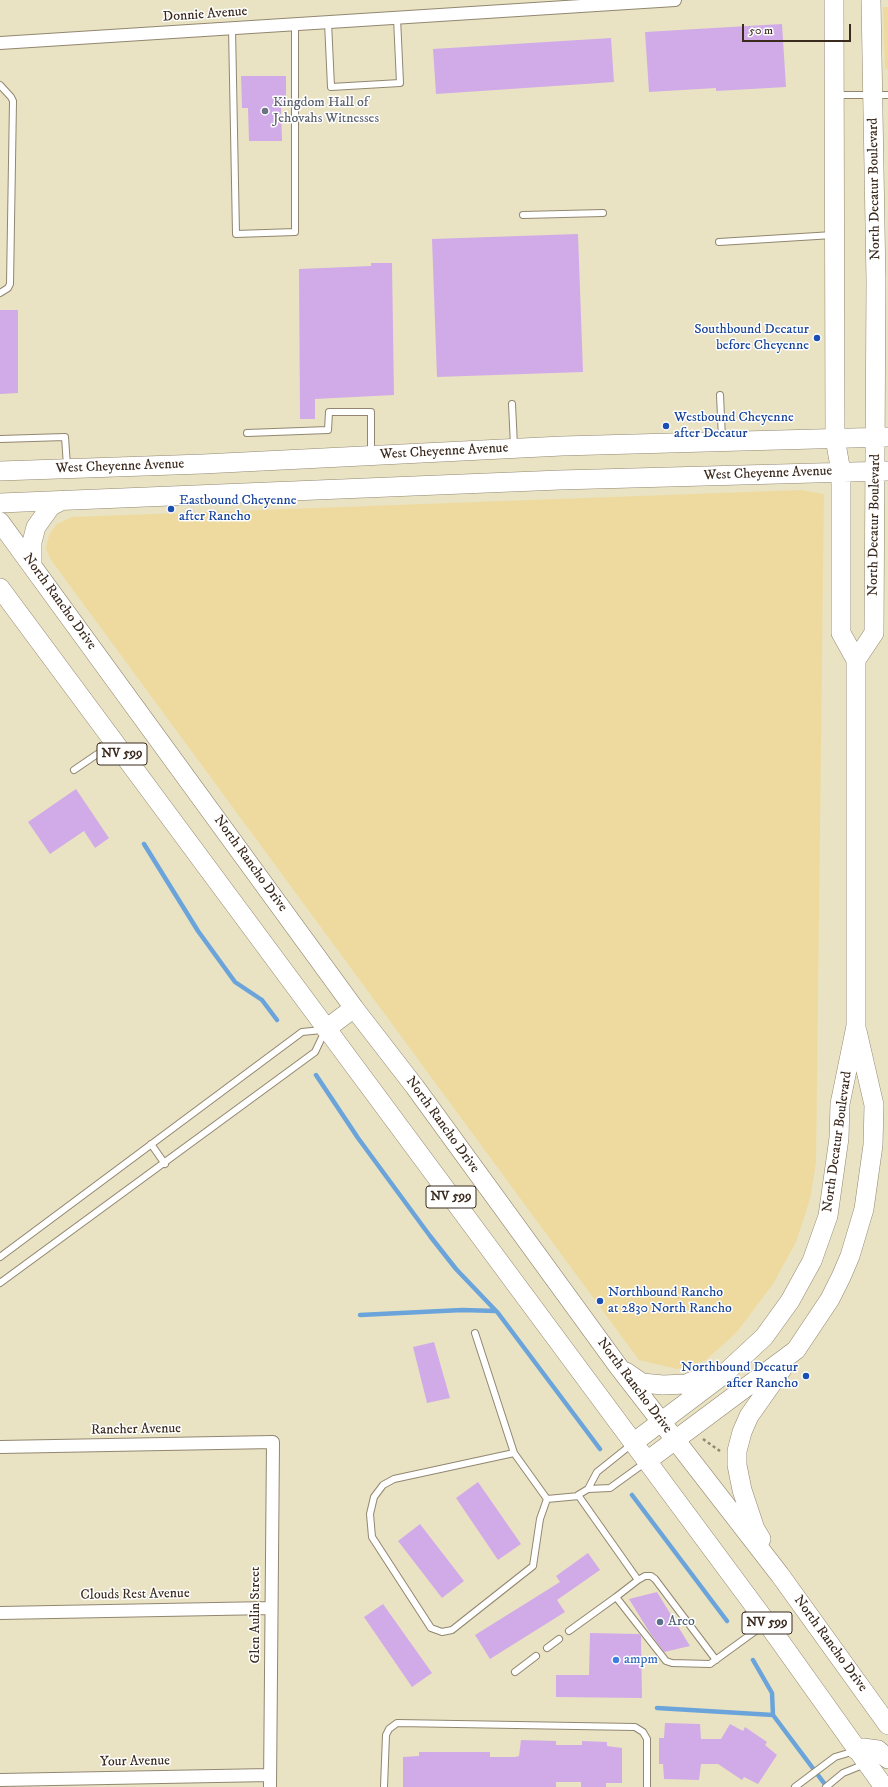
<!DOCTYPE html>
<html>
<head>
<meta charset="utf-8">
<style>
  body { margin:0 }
  #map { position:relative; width:888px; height:1787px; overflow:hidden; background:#e9e3c3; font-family:"IM FELL DW Pica",serif }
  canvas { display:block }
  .scale { position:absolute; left:742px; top:24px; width:109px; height:18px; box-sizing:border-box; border:2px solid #3b2a1e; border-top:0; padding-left:5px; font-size:12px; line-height:14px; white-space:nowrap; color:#3b2a1e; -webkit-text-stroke:3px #fff; paint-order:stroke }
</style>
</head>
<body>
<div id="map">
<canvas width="888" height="1787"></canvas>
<div class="scale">50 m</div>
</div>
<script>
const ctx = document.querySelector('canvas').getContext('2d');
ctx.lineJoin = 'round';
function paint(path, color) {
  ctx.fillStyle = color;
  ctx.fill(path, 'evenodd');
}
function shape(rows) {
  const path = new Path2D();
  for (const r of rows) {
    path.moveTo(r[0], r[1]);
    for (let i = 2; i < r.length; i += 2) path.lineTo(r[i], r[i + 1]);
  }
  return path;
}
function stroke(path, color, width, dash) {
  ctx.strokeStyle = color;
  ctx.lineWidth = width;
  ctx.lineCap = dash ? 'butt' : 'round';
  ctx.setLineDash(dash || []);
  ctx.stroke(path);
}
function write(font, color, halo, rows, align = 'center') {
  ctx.font = font + ' "IM FELL DW Pica",serif';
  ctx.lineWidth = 3;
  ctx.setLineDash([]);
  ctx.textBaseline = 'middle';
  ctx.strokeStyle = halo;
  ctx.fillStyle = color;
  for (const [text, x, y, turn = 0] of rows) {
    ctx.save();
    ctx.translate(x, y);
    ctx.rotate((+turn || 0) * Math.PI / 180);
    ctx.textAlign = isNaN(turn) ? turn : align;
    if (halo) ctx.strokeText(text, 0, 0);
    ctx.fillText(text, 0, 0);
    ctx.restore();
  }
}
paint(shape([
  [883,7,888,7,888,69,885,69],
  [801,490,824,494,816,1163,810,1199,796,1242,773,1284,736,1333,706,1360,677,1369,639,1360,51,560,46,549,49,535,57,524,72,517]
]), '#eeda9e');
stroke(shape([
  [144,844,198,931,235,982,262,1000,277,1020],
  [316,1075,358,1138,430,1236,456,1269,498,1313,600,1449],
  [360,1315,462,1310,496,1311],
  [632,1495,727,1621],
  [753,1660,772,1693,773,1715],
  [657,1708,773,1715,827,1787]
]), '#6ba4da', 4.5);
paint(shape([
  [782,24,786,87,716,91,716,88,649,92,645,32],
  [611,38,614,82,436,94,433,49],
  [241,76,286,76,286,106,281,107,282,141,249,141,248,108,242,108],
  [578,234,583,372,437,377,432,239],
  [371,263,392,263,394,395,315,399,315,419,300,419,299,269,371,266],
  [0,310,18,310,18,393,0,394],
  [76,789,109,838,95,848,84,831,50,854,28,822],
  [434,1342,450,1398,427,1403,413,1347],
  [478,1482,521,1544,498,1560,456,1498],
  [420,1524,464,1581,442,1598,398,1541],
  [588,1553,600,1570,557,1600,565,1612,490,1659,475,1635,560,1582,556,1576],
  [657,1592,690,1646,664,1652,650,1633,629,1599],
  [383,1604,432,1673,412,1687,364,1617],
  [590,1633,639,1634,641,1636,642,1698,556,1697,556,1675,589,1675],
  [665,1723,700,1724,701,1739,721,1739,730,1724,743,1731,745,1727,767,1742,765,1745,777,1755,758,1784,744,1777,742,1780,718,1764,701,1764,699,1780,664,1779,663,1764,659,1764,659,1738,664,1738],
  [521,1740,556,1741,556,1745,582,1745,582,1741,607,1742,607,1746,622,1748,622,1783,606,1783,606,1787,581,1787,581,1782,556,1782,556,1787,403,1787,403,1757,419,1756,419,1752,490,1752,490,1757,515,1757,519,1756]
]), '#d1abe8');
const lane = shape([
  [328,22,331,87,400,83,397,18],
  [232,28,236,234,295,232,295,24],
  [0,85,11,97,13,101,10,284,8,288,0,293],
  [836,95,888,95],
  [523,215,603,213],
  [719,242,833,235],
  [720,395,722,439],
  [512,404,514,446],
  [247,433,328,430,329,412,371,412,371,454],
  [0,439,65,437,67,466],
  [74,770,112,744],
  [151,1144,165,1164],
  [0,1257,302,1032,322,1030],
  [0,1283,315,1052,325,1031],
  [475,1333,514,1453],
  [646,1462,610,1488,588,1489,578,1495,638,1580,616,1597,666,1661,672,1663,710,1664,765,1624],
  [588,1489,597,1472,632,1444],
  [547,1499,514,1453,394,1479,383,1485,374,1497,370,1514,372,1537,431,1628,442,1632,452,1630,533,1566,540,1519,547,1499,579,1496],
  [638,1580,645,1576,651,1576,655,1579,716,1660],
  [569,1631,616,1597],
  [547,1648,559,1639],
  [515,1672,536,1656],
  [384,1787,386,1735,389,1729,397,1723,635,1727,643,1732,647,1739,647,1787],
  [795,1787,835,1757,855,1751],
  [826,1787,843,1773,865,1764]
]);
const street = shape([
  [0,43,675,0],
  [0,1447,273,1442,270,1787],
  [0,1613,270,1608],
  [0,1780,270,1775]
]);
const primary = shape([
  [0,471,203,464,562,446,888,437],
  [0,503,560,480,888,471],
  [0,522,354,1008,415,1087,618,1366,780,1575,888,1725],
  [32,566,32,542,36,527,51,506,61,501],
  [0,588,767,1623,884,1787],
  [856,660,874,633,876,281,871,0],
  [326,1029,354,1008],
  [626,1372,642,1383,663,1385,686,1384,707,1375,714,1375],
  [633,1443,723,1375,764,1337,790,1301,812,1261,828,1216,839,1138,840,1104,856,1026,856,660,841,633,841,472,835,438,834,0],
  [647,1461,796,1350,830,1299,841,1277,850,1256,864,1209,873,1145,874,1105,857,1031],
  [761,1539,755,1529,742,1490,737,1465,737,1451,742,1432,749,1416,782,1369],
  [856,1750,863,1748,878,1750,888,1759]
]);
stroke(lane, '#928670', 8);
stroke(street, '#928670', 14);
stroke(primary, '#928670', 20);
stroke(shape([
  [703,1439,720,1451]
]), '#928670', 2.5, [3, 3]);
stroke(lane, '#fff', 6);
stroke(street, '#fff', 12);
stroke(primary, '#fff', 19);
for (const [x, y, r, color] of [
  [265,111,4,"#6b7280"],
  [817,338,4,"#1a4fb4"],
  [666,426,4,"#1a4fb4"],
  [171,509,4,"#1a4fb4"],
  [600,1301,4,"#1a4fb4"],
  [806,1376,4,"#1a4fb4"],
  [660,1622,4,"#5c6f8a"],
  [616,1660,4,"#3f7fe0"]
]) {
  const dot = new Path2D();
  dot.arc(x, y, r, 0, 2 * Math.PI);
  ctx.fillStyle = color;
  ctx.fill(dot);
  stroke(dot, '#fff', 1.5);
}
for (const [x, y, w] of [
  [122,754,50],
  [451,1197,50],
  [767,1623,50]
]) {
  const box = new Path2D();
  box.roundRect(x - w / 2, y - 11, w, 22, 3);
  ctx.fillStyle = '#fff';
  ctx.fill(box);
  stroke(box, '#3b2a1e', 1);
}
write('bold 13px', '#3b2a1e', null, [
  ["NV 599",122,754],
  ["NV 599",451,1197],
  ["NV 599",767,1623]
]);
write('14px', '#3b2a1e', '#fff', [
  ["Donnie Avenue",205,15,-4],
  ["North Decatur Boulevard",875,189,-91],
  ["West Cheyenne Avenue",444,452,-3],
  ["West Cheyenne Avenue",120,467,-2],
  ["West Cheyenne Avenue",768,474,-2],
  ["North Decatur Boulevard",875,525,-89],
  ["North Rancho Drive",59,602,54],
  ["North Rancho Drive",250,864,54],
  ["North Rancho Drive",442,1125,54],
  ["North Decatur Boulevard",838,1142,-82],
  ["North Rancho Drive",634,1386,53],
  ["Rancher Avenue",136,1430,-1],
  ["Clouds Rest Avenue",135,1595,-1],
  ["Glen Aulin Street",256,1615,-90],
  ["North Rancho Drive",830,1644,54],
  ["Your Avenue",135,1762,-1]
]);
write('14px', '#5b616d', '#fff', [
  ["Kingdom Hall of",273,103],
  ["Jehovahs Witnesses",273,119]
], 'left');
write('14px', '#164399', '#fff', [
  ["Southbound Decatur",809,330,"right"],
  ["before Cheyenne",809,346,"right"],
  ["Westbound Cheyenne",674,418],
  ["after Decatur",674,434],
  ["Eastbound Cheyenne",179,501],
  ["after Rancho",179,517],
  ["Northbound Rancho",608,1293],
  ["at 2830 North Rancho",608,1309],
  ["Northbound Decatur",798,1368,"right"],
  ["after Rancho",798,1384,"right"]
], 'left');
write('14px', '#4e5e75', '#fff', [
  ["Arco",668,1622]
], 'left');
write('14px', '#366cbe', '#fff', [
  ["ampm",624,1660]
], 'left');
</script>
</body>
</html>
